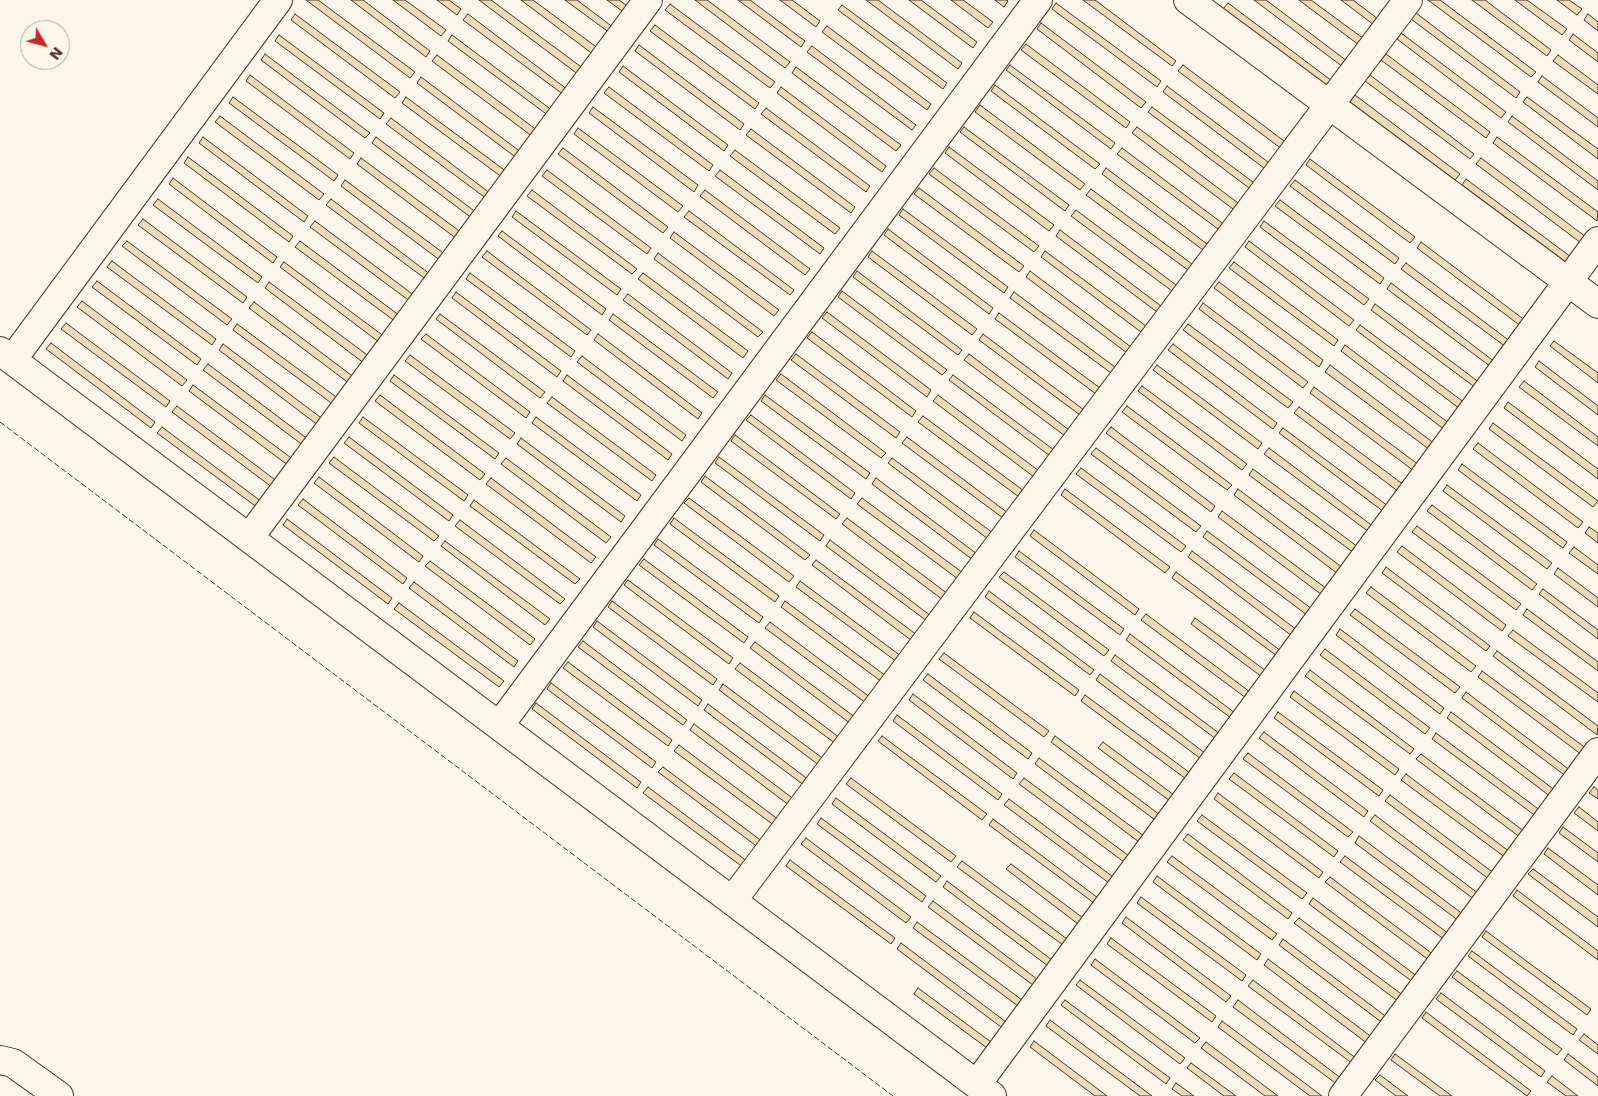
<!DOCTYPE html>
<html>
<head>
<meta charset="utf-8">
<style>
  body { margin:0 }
  #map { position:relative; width:1598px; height:1096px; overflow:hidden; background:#fbf6e9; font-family:"DejaVu Sans",sans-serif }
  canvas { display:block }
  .north { position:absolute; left:20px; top:20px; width:50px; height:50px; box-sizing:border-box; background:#fbf6e9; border:1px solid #b4a999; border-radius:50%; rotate:127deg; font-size:14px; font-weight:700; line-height:20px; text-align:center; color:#4a3520 }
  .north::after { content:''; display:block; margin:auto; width:18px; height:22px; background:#c62828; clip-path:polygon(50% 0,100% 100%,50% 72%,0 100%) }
</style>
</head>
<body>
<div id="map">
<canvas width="1598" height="1096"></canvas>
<div class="north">N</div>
</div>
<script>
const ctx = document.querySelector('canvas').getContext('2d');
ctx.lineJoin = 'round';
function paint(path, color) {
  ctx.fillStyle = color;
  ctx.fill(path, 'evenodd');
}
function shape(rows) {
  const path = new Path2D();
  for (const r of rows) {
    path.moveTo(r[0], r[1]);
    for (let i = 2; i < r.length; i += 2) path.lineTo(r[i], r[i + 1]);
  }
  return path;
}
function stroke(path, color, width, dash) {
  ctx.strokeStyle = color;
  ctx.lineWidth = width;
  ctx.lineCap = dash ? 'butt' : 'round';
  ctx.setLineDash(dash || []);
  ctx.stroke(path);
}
const building = shape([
  [306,0,318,0,415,72,410,78,306,0],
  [351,0,363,0,430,51,426,57,351,0],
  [393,0,405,0,446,30,441,36,393,0],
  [437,0,449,0,461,9,457,15,437,0],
  [479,0,491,0,588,72,583,78,479,0],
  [521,0,533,0,603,52,598,58,521,0],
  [565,0,577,0,618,31,614,36,565,0],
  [607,0,619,0,634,11,629,16,607,0],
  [695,0,707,0,790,62,785,68,695,0],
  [738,0,750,0,805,41,801,47,738,0],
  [780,0,792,0,820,21,816,27,780,0],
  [866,0,878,0,962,63,958,69,866,0],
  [909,0,921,0,977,42,973,48,909,0],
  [951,0,963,0,993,22,988,28,951,0],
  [995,0,1007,0,1008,1,1004,7,995,0],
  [1083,0,1095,0,1176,61,1172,66,1083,0],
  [1254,0,1266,0,1347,61,1343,67,1254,0],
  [1299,0,1311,0,1364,39,1359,45,1299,0],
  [1341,0,1353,0,1378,19,1374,25,1341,0],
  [1428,0,1440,0,1536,72,1531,77,1428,0],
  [1472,0,1485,0,1551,50,1547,56,1472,0],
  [1515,0,1527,0,1567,29,1562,35,1515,0],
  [1557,0,1569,0,1582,9,1577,15,1557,0],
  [1056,3,1161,81,1157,87,1052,9,1056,3],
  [1228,3,1332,81,1328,87,1223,9,1228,3],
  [670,4,775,82,770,88,665,10,670,4],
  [842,5,947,83,943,89,838,10,842,5],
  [1416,13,1520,92,1516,98,1411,19,1416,13],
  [295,14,400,92,395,98,291,20,295,14],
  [468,14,572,93,568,98,463,20,468,14],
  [1588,14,1598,22,1598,31,1584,20,1588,14],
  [1041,23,1146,102,1141,108,1037,29,1041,23],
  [655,25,759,103,755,109,650,31,655,25],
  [827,26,931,104,927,110,822,32,827,26],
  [1401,33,1506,112,1501,118,1397,39,1401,33],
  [1573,34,1598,53,1598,62,1569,40,1573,34],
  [279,35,384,113,380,119,275,41,279,35],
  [452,35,557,114,553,119,448,41,452,35],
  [1026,44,1130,122,1126,128,1021,50,1026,44],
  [639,45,744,124,740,130,635,51,639,45],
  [812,46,916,125,912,130,807,52,812,46],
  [265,54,370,133,365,138,261,60,265,54],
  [1386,54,1490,132,1486,138,1381,60,1386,54],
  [437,55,542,134,537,140,432,61,437,55],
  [1558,55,1598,85,1598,94,1553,61,1558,55],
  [1010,65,1115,143,1111,149,1006,70,1010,65],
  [1183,65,1288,144,1283,150,1178,71,1183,65],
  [623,66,728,145,724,151,619,72,623,66],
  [796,67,901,145,896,151,792,73,796,67],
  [250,75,354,153,350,159,246,81,250,75],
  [1370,75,1474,154,1470,159,1365,81,1370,75],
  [1542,76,1598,118,1598,127,1538,82,1542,76],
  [421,77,526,156,522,162,417,83,421,77],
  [995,85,1100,164,1095,169,991,91,995,85],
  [1167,86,1272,165,1268,171,1163,92,1167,86],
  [609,87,713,165,709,171,604,93,609,87],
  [781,87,886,166,882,172,777,93,781,87],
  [1355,95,1460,174,1455,180,1350,102,1355,95],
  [233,97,338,175,334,181,229,103,233,97],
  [406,97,511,175,507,181,402,103,406,97],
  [1527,97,1598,149,1598,159,1523,102,1527,97],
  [980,105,1085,184,1080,190,975,112,980,105],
  [593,107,698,185,694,192,589,113,593,107],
  [1152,107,1257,185,1253,191,1148,112,1152,107],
  [766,108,870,186,866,192,761,114,766,108],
  [220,116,324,194,319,200,215,122,220,116],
  [1512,116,1598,181,1598,190,1508,122,1512,116],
  [391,118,495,197,491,202,386,124,391,118],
  [964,127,1069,205,1065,211,960,132,964,127],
  [1137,127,1242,206,1237,212,1132,133,1137,127],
  [578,128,683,206,678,212,574,134,578,128],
  [751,129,855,207,851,213,746,135,751,129],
  [203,137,308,216,304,222,199,143,203,137],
  [376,137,481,216,477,222,372,143,376,137],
  [1497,137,1598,212,1597,221,1493,143,1497,137],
  [949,147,1054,225,1049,231,945,153,949,147],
  [563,148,668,227,663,233,558,154,563,148],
  [1122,148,1226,226,1222,232,1117,154,1122,148],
  [735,150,840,228,835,234,730,156,735,150],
  [188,157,293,236,289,242,184,163,188,157],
  [361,158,466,236,461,242,357,164,361,158],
  [1481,158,1586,237,1581,243,1476,164,1481,158],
  [1310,159,1415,237,1410,243,1306,165,1310,159],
  [934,168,1039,246,1034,252,929,174,934,168],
  [1106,168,1211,247,1207,253,1102,174,1106,168],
  [547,170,651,248,647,254,542,176,547,170],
  [720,170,824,248,820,254,715,176,720,170],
  [173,178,277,257,273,263,169,184,173,178],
  [1466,179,1571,257,1567,263,1462,185,1466,179],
  [345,180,450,258,445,264,341,186,345,180],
  [1295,180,1399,258,1395,264,1290,186,1295,180],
  [919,188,1024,266,1019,272,914,194,919,188],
  [1091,189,1196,267,1192,273,1086,195,1091,189],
  [532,190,637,269,632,274,527,196,532,190],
  [705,190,810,269,805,275,700,196,705,190],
  [158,199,262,277,258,283,153,205,158,199],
  [331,199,435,278,431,283,326,205,331,199],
  [1280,200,1384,278,1380,284,1275,206,1280,200],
  [903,209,1008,287,1004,293,899,215,903,209],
  [1076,210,1180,288,1176,294,1071,216,1076,210],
  [516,211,621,289,617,295,512,217,516,211],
  [689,211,794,290,790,295,684,217,689,211],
  [143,219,247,297,243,303,138,225,143,219],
  [315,221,419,299,415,305,310,227,315,221],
  [1264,221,1369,299,1364,305,1260,227,1264,221],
  [888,229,993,308,989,314,884,235,888,229],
  [1060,230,1165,309,1161,315,1056,236,1060,230],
  [502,231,606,309,602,315,498,236,502,231],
  [674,232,779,310,774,316,670,238,674,232],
  [127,241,232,319,227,325,122,246,127,241],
  [300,241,404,319,400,325,295,247,300,241],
  [1249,241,1354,320,1349,326,1245,247,1249,241],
  [1421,242,1526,321,1522,327,1417,248,1421,242],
  [487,251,591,330,587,335,482,257,487,251],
  [872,251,977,329,972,335,868,257,872,251],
  [1045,251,1150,329,1145,335,1041,257,1045,251],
  [658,253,763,332,758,337,654,259,658,253],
  [112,261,216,339,212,345,107,267,112,261],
  [284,262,389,340,384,346,280,267,284,262],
  [1234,262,1338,340,1334,346,1229,268,1234,262],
  [1406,263,1511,342,1506,347,1401,269,1406,263],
  [857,271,962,350,958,355,853,277,857,271],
  [1030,271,1135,350,1131,356,1026,277,1030,271],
  [470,273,575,351,571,357,466,279,470,273],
  [643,273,748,351,743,358,638,279,643,273],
  [97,281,201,359,197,365,92,287,97,281],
  [269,282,374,360,369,367,265,288,269,282],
  [1219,282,1323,360,1319,367,1214,288,1219,282],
  [1391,283,1495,362,1491,367,1387,289,1391,283],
  [842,291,947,370,942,375,838,297,842,291],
  [456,292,561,371,557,377,452,298,456,292],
  [1014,292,1119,370,1115,376,1010,298,1014,292],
  [628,294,732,373,728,379,623,300,628,294],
  [82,301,187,380,182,386,77,307,82,301],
  [254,302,359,381,354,387,249,308,254,302],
  [1203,303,1308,382,1303,388,1199,309,1203,303],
  [1375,304,1480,383,1476,388,1371,310,1375,304],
  [827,312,931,390,927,397,822,318,827,312],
  [999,313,1104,391,1100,397,995,319,999,313],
  [440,314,545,392,540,398,436,319,440,314],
  [613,314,718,392,713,398,609,320,613,314],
  [66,323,170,401,166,407,61,329,66,323],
  [237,324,343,402,338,408,233,330,237,324],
  [1188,324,1293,402,1288,408,1183,330,1188,324],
  [1360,325,1465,403,1460,409,1356,330,1360,325],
  [812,332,916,411,912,417,807,338,812,332],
  [426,334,530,412,526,418,421,339,426,334],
  [598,334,702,413,698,419,594,340,598,334],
  [983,334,1088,413,1084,418,979,340,983,334],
  [1554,341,1598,373,1598,383,1550,346,1554,341],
  [51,343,155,422,151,428,46,349,51,343],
  [223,344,328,423,323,429,219,350,223,344],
  [1173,344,1277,423,1273,429,1168,350,1173,344],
  [1345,345,1450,424,1445,430,1341,351,1345,345],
  [796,354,900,432,896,438,791,360,796,354],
  [969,354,1073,433,1069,439,964,360,969,354],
  [410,355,515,433,510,439,405,361,410,355],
  [582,356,686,435,682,441,577,362,582,356],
  [1539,361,1598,406,1598,415,1535,367,1539,361],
  [208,364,313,443,308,449,203,370,208,364],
  [1157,365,1262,443,1258,449,1153,370,1157,365],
  [1330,365,1435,444,1430,450,1325,372,1330,365],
  [781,374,886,453,881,458,776,380,781,374],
  [394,375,499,453,495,459,390,381,394,375],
  [567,375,672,454,668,460,563,381,567,375],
  [953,375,1058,453,1054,459,949,380,953,375],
  [1524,381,1598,437,1598,446,1519,387,1524,381],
  [193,385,298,463,293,469,189,391,193,385],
  [1142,386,1247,464,1242,470,1138,391,1142,386],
  [1314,387,1419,465,1414,471,1310,393,1314,387],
  [380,395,485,474,480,480,375,401,380,395],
  [765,395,870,473,866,479,761,401,765,395],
  [938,395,1043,474,1038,480,933,401,938,395],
  [552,397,656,475,652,481,547,403,552,397],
  [1508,402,1598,469,1598,479,1504,408,1508,402],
  [177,406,282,485,277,491,172,412,177,406],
  [1127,406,1232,485,1227,490,1122,412,1127,406],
  [1299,407,1404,485,1399,492,1294,413,1299,407],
  [751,415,855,493,851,499,746,420,751,415],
  [923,416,1028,494,1023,500,918,422,923,416],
  [363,417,468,495,464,501,359,423,363,417],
  [536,417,641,495,637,501,532,423,536,417],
  [1493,423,1598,501,1593,507,1489,429,1493,423],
  [162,427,266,505,262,511,157,433,162,427],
  [1111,427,1215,506,1211,512,1106,433,1111,427],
  [1283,428,1388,506,1384,512,1279,433,1283,428],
  [735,435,840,514,836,519,731,441,735,435],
  [349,437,453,515,449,521,344,443,349,437],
  [907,437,1012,516,1007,521,902,443,907,437],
  [521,438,625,516,621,522,517,444,521,438],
  [1478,443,1583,522,1578,528,1473,449,1478,443],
  [1096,448,1201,526,1196,532,1091,454,1096,448],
  [1269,448,1374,527,1369,532,1264,454,1269,448],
  [334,457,439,536,434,541,329,463,334,457],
  [719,457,824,535,820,541,715,463,719,457],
  [506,458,611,537,606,543,501,464,506,458],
  [892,458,997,536,992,542,888,463,892,458],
  [1462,464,1567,542,1563,548,1458,470,1462,464],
  [1081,468,1186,546,1181,552,1076,474,1081,468],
  [1253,469,1358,547,1354,553,1249,475,1253,469],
  [705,476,810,555,805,560,701,482,705,476],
  [319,477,423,556,419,562,314,483,319,477],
  [491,478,596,557,591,563,486,484,491,478],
  [876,478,981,557,977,563,872,484,876,478],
  [1447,485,1552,563,1547,569,1443,491,1447,485],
  [1065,489,1170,567,1165,573,1061,495,1065,489],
  [1238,489,1343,568,1338,574,1234,495,1238,489],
  [689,498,794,576,789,582,684,503,689,498],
  [862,498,967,576,962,582,857,504,862,498],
  [303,499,407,578,403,584,298,505,303,499],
  [474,500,580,579,575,584,470,506,474,500],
  [1432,505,1537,584,1532,590,1427,511,1432,505],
  [1222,511,1327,589,1322,595,1218,517,1222,511],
  [674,518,779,596,775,602,670,524,674,518],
  [847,518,952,597,947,603,842,524,847,518],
  [287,519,392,598,388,604,283,525,287,519],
  [460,520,565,599,560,604,455,526,460,520],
  [1417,526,1521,604,1516,610,1412,532,1417,526],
  [1589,527,1598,533,1598,543,1585,533,1589,527],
  [1034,530,1139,609,1135,615,1030,536,1034,530],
  [1207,531,1312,609,1307,615,1203,537,1207,531],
  [658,539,763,617,759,623,654,545,658,539],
  [830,540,935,619,931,624,826,546,830,540],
  [445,541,550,619,545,625,441,546,445,541],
  [1402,546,1506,625,1502,631,1397,552,1402,546],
  [1574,547,1598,565,1598,574,1569,553,1574,547],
  [1019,551,1124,629,1120,635,1015,557,1019,551],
  [1192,551,1297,630,1292,636,1188,557,1192,551],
  [644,559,748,637,744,643,639,565,644,559],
  [816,560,921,638,916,644,812,565,816,560],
  [430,561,535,639,530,645,425,566,430,561],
  [1386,567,1490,646,1486,651,1382,573,1386,567],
  [1558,568,1598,598,1598,607,1554,574,1558,568],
  [1004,572,1109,650,1104,656,999,577,1004,572],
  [1176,572,1281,651,1277,656,1172,578,1176,572],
  [628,580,733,658,729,664,624,585,628,580],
  [800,581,905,659,901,665,796,587,800,581],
  [414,582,518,661,514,667,409,588,414,582],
  [1371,587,1476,666,1471,672,1366,593,1371,587],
  [1543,589,1598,630,1598,639,1539,594,1543,589],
  [989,591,1094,670,1090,675,985,597,989,591],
  [612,601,717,679,713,685,608,607,612,601],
  [785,601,890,679,886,685,781,607,785,601],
  [399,603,504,681,499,687,394,609,399,603],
  [1355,609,1460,687,1455,693,1350,615,1355,609],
  [1527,609,1598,662,1598,671,1523,615,1527,609],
  [974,612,1079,690,1075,696,970,618,974,612],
  [1146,614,1250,692,1246,698,1141,620,1146,614],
  [1195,618,1266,671,1262,677,1191,624,1195,618],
  [597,621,702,700,698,706,593,627,597,621],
  [770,622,875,701,870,706,765,628,770,622],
  [1340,629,1444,708,1440,714,1336,635,1340,629],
  [1513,630,1598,693,1598,702,1508,636,1513,630],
  [1130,634,1235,713,1231,718,1126,640,1130,634],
  [583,641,687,720,683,725,578,647,583,641],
  [755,642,860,721,855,727,750,648,755,642],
  [1325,649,1430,728,1425,734,1320,655,1325,649],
  [1497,651,1598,726,1597,735,1493,656,1497,651],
  [944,653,1049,731,1044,737,939,659,944,653],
  [1115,655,1220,734,1216,739,1111,661,1115,655],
  [568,662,672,740,668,746,563,668,568,662],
  [740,663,844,741,840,747,735,669,740,663],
  [1310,670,1414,749,1410,754,1305,676,1310,670],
  [1482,671,1587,749,1582,755,1478,677,1482,671],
  [928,674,1032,753,1028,759,923,680,928,674],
  [1100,674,1205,753,1201,759,1096,680,1100,674],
  [551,683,656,762,652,768,547,689,551,683],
  [723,684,829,763,824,769,719,690,723,684],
  [1294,691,1399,769,1395,775,1290,697,1294,691],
  [1466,692,1571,771,1567,777,1462,698,1466,692],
  [913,694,1017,773,1013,779,909,700,913,694],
  [1085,695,1190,773,1186,779,1081,701,1085,695],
  [536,703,641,782,637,788,532,709,536,703],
  [708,704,813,783,809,789,704,710,708,704],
  [1278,712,1383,790,1379,796,1274,718,1278,712],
  [1451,712,1556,791,1551,797,1447,718,1451,712],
  [897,715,1002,794,998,800,893,721,897,715],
  [694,724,799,803,794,809,690,730,694,724],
  [1264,732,1368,811,1364,817,1259,738,1264,732],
  [1436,733,1541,811,1537,817,1432,739,1436,733],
  [882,736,987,814,982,820,878,741,882,736],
  [1055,736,1160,815,1155,820,1051,742,1055,736],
  [1103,742,1174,795,1170,801,1098,748,1103,742],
  [679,745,783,823,779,829,674,751,679,745],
  [1248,753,1353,832,1348,837,1243,759,1248,753],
  [1421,754,1525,832,1521,838,1416,759,1421,754],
  [1039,758,1144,836,1139,842,1035,764,1039,758],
  [663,767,767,845,763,851,658,772,663,767],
  [1234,773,1338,851,1334,857,1229,779,1234,773],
  [1406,774,1510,852,1506,858,1401,780,1406,774],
  [851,778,956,856,951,862,846,784,851,778],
  [1024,778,1129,856,1124,862,1019,784,1024,778],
  [648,787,752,865,748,871,643,793,648,787],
  [1594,787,1598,790,1598,799,1589,793,1594,787],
  [1218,793,1323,872,1319,878,1214,799,1218,793],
  [1390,795,1495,874,1490,880,1385,801,1390,795],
  [836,798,941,876,936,882,832,804,836,798],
  [1009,799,1113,877,1109,883,1004,805,1009,799],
  [1579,807,1598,822,1598,831,1574,813,1579,807],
  [1202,815,1307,893,1302,899,1197,821,1202,815],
  [1375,815,1479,894,1475,900,1370,821,1375,815],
  [821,818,926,896,922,902,817,824,821,818],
  [993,819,1098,898,1094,903,989,825,993,819],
  [1563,827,1598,853,1598,862,1559,833,1563,827],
  [1188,834,1292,913,1288,919,1183,840,1188,834],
  [1359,836,1464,915,1459,921,1355,843,1359,836],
  [806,838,911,917,906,923,801,844,806,838],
  [1548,848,1598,885,1598,895,1544,854,1548,848],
  [1172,856,1277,934,1272,940,1167,862,1172,856],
  [1345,856,1449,934,1445,940,1340,862,1345,856],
  [790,860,895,938,891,944,786,866,790,860],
  [962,861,1067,939,1063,945,957,867,962,861],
  [1011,864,1083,918,1078,924,1006,869,1011,864],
  [1533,869,1598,917,1598,927,1528,874,1533,869],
  [1157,876,1261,954,1257,960,1153,882,1157,876],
  [1330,877,1434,955,1430,961,1325,882,1330,877],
  [947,881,1052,960,1048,966,943,887,947,881],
  [1517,890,1598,951,1598,960,1513,896,1517,890],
  [1141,897,1246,975,1242,981,1137,903,1141,897],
  [1313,898,1418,977,1414,983,1309,904,1313,898],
  [933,901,1037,979,1033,985,928,907,933,901],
  [1126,917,1231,996,1226,1002,1122,923,1126,917],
  [1299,918,1404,996,1399,1002,1294,923,1299,918],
  [917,922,1022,1000,1018,1006,913,928,917,922],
  [1486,931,1591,1009,1587,1015,1482,937,1486,931],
  [1111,938,1216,1016,1212,1022,1107,944,1111,938],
  [1283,939,1388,1018,1384,1024,1279,945,1283,939],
  [901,943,1006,1022,1001,1027,897,949,901,943],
  [1472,951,1577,1029,1573,1035,1468,956,1472,951],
  [1095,959,1200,1038,1195,1043,1091,965,1095,959],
  [1268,959,1373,1038,1368,1044,1264,965,1268,959],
  [1457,971,1562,1049,1557,1055,1452,977,1457,971],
  [1080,980,1185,1058,1180,1064,1076,985,1080,980],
  [1253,980,1357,1059,1353,1064,1248,986,1253,980],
  [918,988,991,1042,987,1048,914,994,918,988],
  [1441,993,1545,1071,1541,1077,1436,999,1441,993],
  [1065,1000,1170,1078,1166,1084,1061,1005,1065,1000],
  [1238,1000,1342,1079,1338,1085,1233,1007,1238,1000],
  [1426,1012,1531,1091,1527,1096,1422,1018,1426,1012],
  [1050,1020,1152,1096,1140,1096,1046,1026,1050,1020],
  [1222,1021,1322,1096,1310,1096,1218,1027,1222,1021],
  [1584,1034,1598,1045,1598,1054,1579,1040,1584,1034],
  [1034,1041,1107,1096,1095,1096,1030,1047,1034,1041],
  [1206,1042,1278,1096,1265,1096,1201,1048,1206,1042],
  [1395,1054,1452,1096,1440,1096,1391,1060,1395,1054],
  [1568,1054,1598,1077,1598,1086,1564,1060,1568,1054],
  [1191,1063,1236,1096,1224,1096,1187,1068,1191,1063],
  [1380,1075,1408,1096,1396,1096,1375,1080,1380,1075],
  [1552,1076,1578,1096,1566,1096,1547,1082,1552,1076],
  [1176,1083,1194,1096,1182,1096,1172,1089,1176,1083]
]);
paint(building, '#ecdcbc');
stroke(building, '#4a3520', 1);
const minor = shape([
  [1188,0,1598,304],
  [0,351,992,1096],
  [12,360,278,0],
  [249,538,648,0],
  [499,726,1038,0],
  [732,901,1408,0],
  [0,1060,13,1063,59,1096],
  [977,1084,1598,241],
  [1343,1096,1598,752]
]);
stroke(minor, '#4a3520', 30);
stroke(minor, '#fbf6e9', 28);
stroke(shape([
  [0,422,893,1096]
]), '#4a3520', 1, [6, 2.5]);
</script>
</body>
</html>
